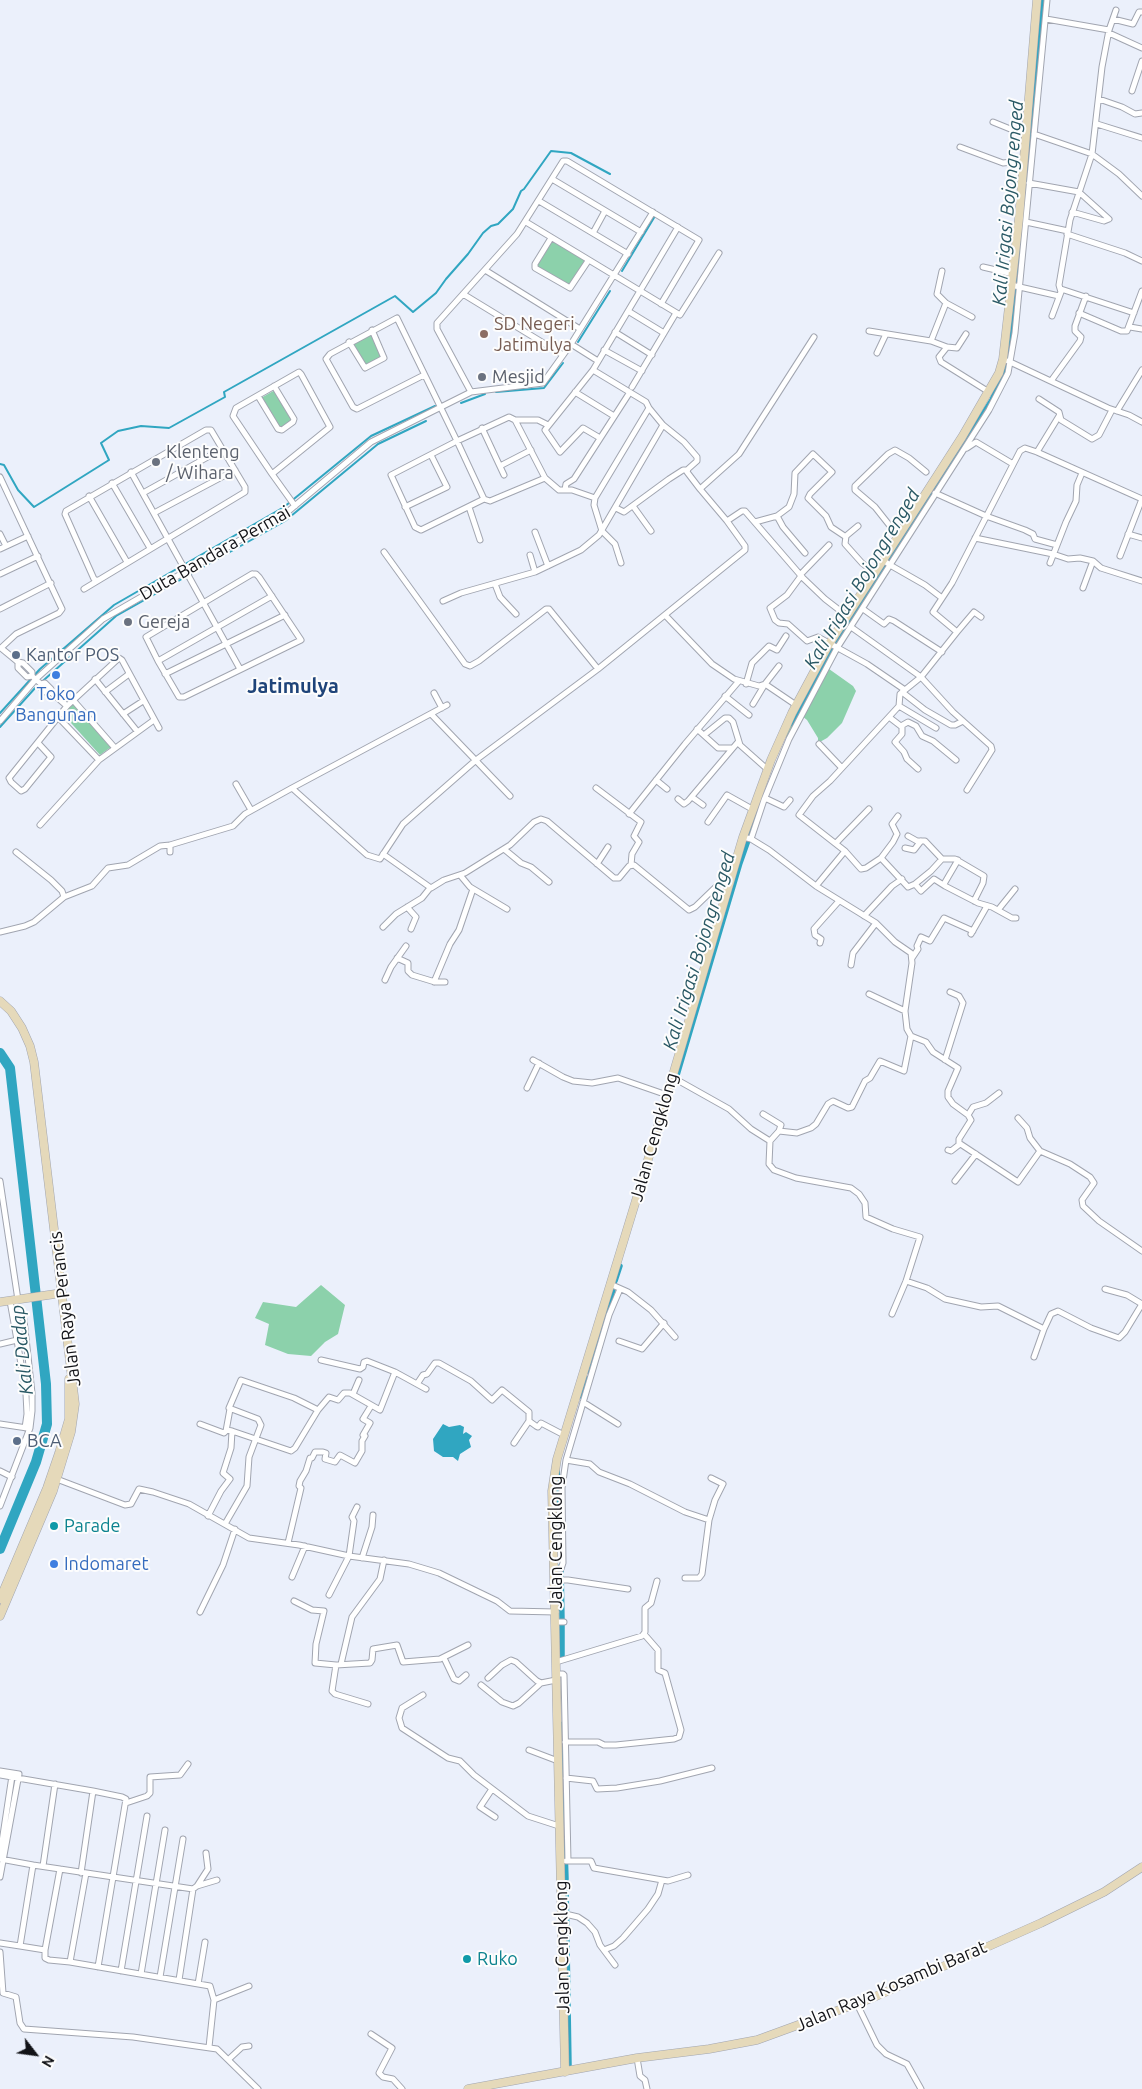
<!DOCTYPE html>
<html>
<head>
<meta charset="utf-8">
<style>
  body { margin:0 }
  #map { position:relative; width:1142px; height:2089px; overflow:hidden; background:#ebf0fb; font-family:Ubuntu,sans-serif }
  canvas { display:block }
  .north { position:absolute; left:10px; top:2029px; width:50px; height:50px; -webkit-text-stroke:4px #fdfdfd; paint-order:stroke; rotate:120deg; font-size:14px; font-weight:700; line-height:20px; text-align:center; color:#121317 }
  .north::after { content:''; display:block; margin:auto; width:18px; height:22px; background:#121317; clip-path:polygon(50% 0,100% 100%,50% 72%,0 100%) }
</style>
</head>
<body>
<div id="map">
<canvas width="1142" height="2089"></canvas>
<div class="north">N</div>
</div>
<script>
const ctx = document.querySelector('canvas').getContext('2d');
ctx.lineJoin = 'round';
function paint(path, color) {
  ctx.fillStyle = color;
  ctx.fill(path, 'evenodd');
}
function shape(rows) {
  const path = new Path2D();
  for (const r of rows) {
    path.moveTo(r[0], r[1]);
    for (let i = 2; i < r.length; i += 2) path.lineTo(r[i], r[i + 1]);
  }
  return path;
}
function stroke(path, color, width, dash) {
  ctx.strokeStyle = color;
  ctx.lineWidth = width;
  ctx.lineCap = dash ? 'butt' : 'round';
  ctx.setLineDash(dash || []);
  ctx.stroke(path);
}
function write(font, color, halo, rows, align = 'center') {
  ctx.font = font + ' Ubuntu,sans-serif';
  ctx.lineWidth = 4;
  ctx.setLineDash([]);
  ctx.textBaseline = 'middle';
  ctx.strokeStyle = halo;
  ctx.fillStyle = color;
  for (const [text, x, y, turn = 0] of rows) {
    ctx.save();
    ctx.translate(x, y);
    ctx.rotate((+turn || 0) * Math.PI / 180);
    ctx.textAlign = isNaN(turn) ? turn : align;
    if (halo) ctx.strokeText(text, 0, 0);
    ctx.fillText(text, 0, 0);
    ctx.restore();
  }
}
paint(shape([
  [552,241,587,261,570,287,535,266],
  [371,334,384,357,365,367,353,344],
  [275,390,293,421,279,429,261,398],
  [822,664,853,686,856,691,842,723,827,738,818,743,818,738,807,720,802,716,790,739,784,736],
  [73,704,111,747,100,755,62,713],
  [321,1285,345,1305,338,1334,325,1342,311,1356,288,1354,265,1345,269,1324,255,1318,263,1302,296,1307]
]), '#8cd1ab');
paint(shape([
  [443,1424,449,1427,460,1425,464,1427,463,1434,466,1432,472,1436,469,1440,471,1447,460,1454,458,1461,453,1457,443,1457,434,1451,433,1439]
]), '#30a6c1');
stroke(shape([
  [622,271,655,216],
  [578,342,610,291],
  [496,392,544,388,563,363],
  [461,403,485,394],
  [0,464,4,465,18,490,34,507,109,460,101,443,118,431,141,426,169,428,225,397,224,392,395,296,413,312,436,293,446,279,468,254,483,233,491,226,498,224,513,209,521,191,524,189,551,151,571,153,610,174],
  [0,713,40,669,114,605,284,507,371,436,435,406],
  [0,727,36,687,116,616,285,521,378,444,426,421]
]), '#30a6c1', 2);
stroke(shape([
  [1024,199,1043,0],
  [794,725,821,669,840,637,992,400,1008,360,1021,229],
  [675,1082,740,863,758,812],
  [615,1281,620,1266],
  [588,1371,613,1290],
  [580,1396,586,1378],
  [557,1471,560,1507],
  [561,1566,562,1620],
  [562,1624,562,1660],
  [561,1750,563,1724],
  [562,1755,566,1879],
  [566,1883,569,2065]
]), '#30a6c1', 5.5);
stroke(shape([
  [0,1053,10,1068,46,1384,47,1424,36,1462,0,1549]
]), '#30a6c1', 10);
const street = shape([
  [1046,19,1109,30,1116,10],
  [1113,19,1133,24,1139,12,1142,12],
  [1109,33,1142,48],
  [1132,91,1142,61],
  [1099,99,1122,107,1135,114,1142,113],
  [993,122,1025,135],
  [1097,124,1142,138],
  [1034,134,1092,154,1119,174,1142,196],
  [960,147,1003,163,1012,162,1022,165],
  [552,179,641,232],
  [1029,183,1079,192,1109,219,1104,221,1072,212],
  [539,201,628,254],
  [526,222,680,315,719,253],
  [1026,222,1068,231],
  [593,233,605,211],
  [1067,234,1125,253,1142,261],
  [551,238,535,264,535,268,570,288,588,261],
  [983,267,1013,274],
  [485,270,580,329],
  [1011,285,1059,296],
  [1061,289,1134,313],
  [463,294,563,355],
  [946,303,972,317],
  [628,311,664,333],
  [1079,313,1121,331,1127,331,1142,291],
  [1052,316,1061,292,1059,285,1070,220,1092,154,1102,67,1109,30],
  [1130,327,1142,329],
  [869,331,931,341,947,347,939,357,941,362,989,392],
  [615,332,652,355],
  [931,341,946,303,937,294,942,271],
  [349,342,365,368,384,358,372,330],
  [571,344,598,361],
  [947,347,957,348,966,334],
  [604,350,642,371],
  [877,353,886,334],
  [1008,361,1108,408,1129,415,1142,422],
  [593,370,646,402,649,408,595,498,594,505,602,531,615,544,621,563],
  [424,375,357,409,353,407,326,359,330,354,397,318,457,441,509,417,515,420,538,420,548,425],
  [1051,381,1080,341,1081,337,1075,331,1075,326,1086,296],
  [632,387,676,313],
  [471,392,437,329,437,323,517,234,563,161,567,161,699,240,661,304],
  [575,392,614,416],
  [258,396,278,429,282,430,293,422,294,419,274,386],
  [1039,399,1059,412,1061,420,1092,439,1099,435,1112,410],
  [649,408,663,425,684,442,697,457,697,461,688,469,687,472,700,489],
  [1117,411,1142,370],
  [515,420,545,478,559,490,572,490,595,498],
  [482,428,504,475],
  [600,438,583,428,560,452,545,430,593,370,678,227],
  [967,448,976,442,1013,464],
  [1037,452,1059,416],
  [500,466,531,450],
  [131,472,240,669],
  [272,474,330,427,301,374,299,372,236,408,233,416,272,474,295,506],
  [0,477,62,609,59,613,16,634,1,648,18,662,23,663,32,672,32,676],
  [112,483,150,548],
  [565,490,566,484,574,479,630,392],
  [143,493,222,449],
  [935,493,986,516,1025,530,1033,534,1035,539,1057,545],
  [89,496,127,562],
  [484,499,457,441,391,475,415,527,421,530,484,499,490,501,545,478],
  [633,506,651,531],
  [405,507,447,487,431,455],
  [469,507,480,540],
  [616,508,624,512,669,479,683,470,687,470],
  [154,513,235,470],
  [777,516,783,527,805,553],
  [727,521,742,511,745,511,803,578,825,599,847,616],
  [755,522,777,516,789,507,794,494,795,473,813,454,832,472,810,494,808,498,826,516,831,527,846,537],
  [858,526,846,536,845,544,862,563,875,573],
  [535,532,548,566],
  [0,534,6,546],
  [1128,534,1142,538],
  [898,536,875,507,855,490,855,486,888,454,895,450,909,458,926,472],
  [975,538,1053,554,1068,559,1080,558,1093,561,1101,568,1142,581],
  [0,549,28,536],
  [384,552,465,664,470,666,479,661,546,609,549,609,598,669],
  [530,555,535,572],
  [1120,556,1142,499],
  [1050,563,1066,522,1076,501,1077,485,1082,473],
  [0,574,38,556],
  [252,574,256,574,259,577,301,640,184,697,179,697,158,661,146,637,252,574],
  [800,575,829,545],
  [801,576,787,595,770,608,775,620,779,623,788,624,807,641,818,637,867,664,905,690],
  [495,584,500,597,516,614],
  [1083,588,1093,561],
  [84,589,245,492,245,487,211,430,206,430,66,511,65,514,94,579,97,580],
  [942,598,925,585,890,565,989,410,1008,373,1015,333,1047,0],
  [443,601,461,593,535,572,581,550,599,535,663,425],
  [0,609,51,583],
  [863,609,884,624,889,619,894,621,942,652],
  [665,615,712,664,734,679,759,686,765,684,779,666],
  [851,627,921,677,953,712,991,746,992,750,967,790],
  [957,632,974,612,981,617],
  [158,661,272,596],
  [18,662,18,668,27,677,32,676,41,684,41,688,47,693,51,692],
  [165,674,285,615],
  [95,679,137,731],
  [41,684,45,683,51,689,51,692,67,706],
  [746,684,752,663,769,646,777,650,786,636],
  [105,692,129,674],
  [902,692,925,710,951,725,955,725,963,721],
  [434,693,442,708],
  [725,696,749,715],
  [73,700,115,748],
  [753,704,765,684,796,705],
  [899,706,936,728],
  [123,714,143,701],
  [432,715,510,796],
  [58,717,99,760],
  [889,717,902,727,902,734,895,742,904,752,907,759,918,769],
  [0,721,36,679,103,619,285,514,371,442,471,392,543,383,571,344,653,212],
  [901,726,908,722,916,726,922,736,933,741,956,760],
  [697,729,718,748,732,748],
  [704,735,725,718,729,718,733,722,740,745,767,769],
  [38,743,51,757,25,789,21,791,11,782,9,778,67,706,119,658,122,660,159,728],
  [819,744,841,767],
  [656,780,667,789],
  [236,784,251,810],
  [292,788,447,705],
  [596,788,641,822,634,836,639,842,632,854,631,865],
  [692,797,703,805],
  [765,798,784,807,790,800],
  [678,799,684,804,688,801,738,742],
  [629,814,685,744,739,681],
  [898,816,892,824,897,834,893,842,881,858,866,868,861,869,845,851,799,815,813,796,830,781,899,706,900,694,921,677,957,632,933,612,952,583,1020,451,1025,448,1037,452,1142,499],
  [708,822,727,795,752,809],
  [40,825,99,760,154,720],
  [908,836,917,841,925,841,942,859],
  [743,837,751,839,769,850,816,886,876,923,895,942,911,953,912,963,905,1011,907,1029,911,1036,926,1042,933,1052,958,1068,948,1091,948,1097,953,1104,968,1115,971,1120,959,1139,959,1143,1018,1182,1040,1151,1070,1164,1090,1177,1094,1183,1082,1200,1083,1206,1099,1221,1142,1251],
  [751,839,764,800,789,739,837,648,890,565,883,560],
  [836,843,869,809],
  [905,848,914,850,921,841],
  [504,849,521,863,531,867,549,882],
  [16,852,51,880,62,891,64,897],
  [170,852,170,845,233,826,245,814,292,788,367,855,380,859,403,824,476,760,598,669,745,550,745,546,727,521,700,489,739,454,814,337],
  [383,854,431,888,444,880,465,873,510,845,534,822,541,819,547,821,614,878,619,878,629,866,634,865,689,910,695,907,723,880,731,876],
  [881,858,908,887,915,884,921,891,934,879,945,886],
  [958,860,944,884,945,886,978,903,992,907,1012,918,1016,918],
  [597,864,608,847],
  [460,875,470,887,507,909],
  [915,884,931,871,942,859,955,859,984,876,983,883,974,901],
  [816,886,845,851],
  [407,907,416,917,411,929],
  [998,910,1015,889],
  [864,916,892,886,902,879],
  [383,927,396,914,422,898,430,888],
  [0,932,25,926,34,922,64,897,92,886,108,868,128,865,160,846,170,845],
  [971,934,987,906],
  [820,943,821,939,815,935,814,929,839,901],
  [397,958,408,963,408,971,412,975,435,982,445,982],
  [912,958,918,949,917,946,921,937,930,941,944,918,973,931],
  [851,965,853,953,876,923],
  [385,980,391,967,406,946],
  [434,982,450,944,459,930,473,889],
  [869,994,905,1011],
  [533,1060,563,1077,573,1081,592,1083,618,1078,667,1095],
  [945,1060,963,1003,959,996,950,992],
  [672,1077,729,1109,751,1129,770,1141],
  [527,1088,539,1063],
  [763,1114,781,1125,779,1131,770,1141,769,1164,774,1170,796,1178,851,1188,859,1194,865,1203,866,1217,893,1229,920,1237,906,1281,892,1314],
  [968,1115,973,1107,986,1103,999,1093],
  [1018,1118,1027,1128,1030,1138,1040,1151],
  [779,1131,797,1133,811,1128,816,1124,828,1104,833,1101,848,1108,852,1107,865,1081,870,1078,880,1061,904,1071,911,1036],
  [948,1150,951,1151,960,1144],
  [0,1181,18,1300],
  [955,1181,976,1154],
  [906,1281,927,1288,945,1299,981,1307,998,1306,1044,1329,1051,1314,1058,1311,1091,1328,1119,1338,1125,1332,1142,1304],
  [610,1284,628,1292,651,1310,675,1337],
  [1105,1289,1127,1295,1142,1304],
  [17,1340,26,1394,27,1414,25,1428],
  [619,1341,642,1349,664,1323],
  [0,1344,17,1340,10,1301],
  [1034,1357,1044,1329],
  [321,1360,360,1369,363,1367,364,1362,367,1361,395,1372,426,1389],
  [417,1384,423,1375,427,1374,435,1363,439,1363,471,1381,492,1400,502,1390,529,1412,529,1421,536,1426,538,1427,541,1423,564,1435],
  [353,1394,359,1380],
  [583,1402,618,1424],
  [0,1424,27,1428],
  [200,1424,224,1433,227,1430,232,1431,291,1451,295,1448,318,1410,329,1397,338,1400,344,1393,350,1393,380,1410,395,1372],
  [226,1431,230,1409],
  [514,1443,529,1421],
  [566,1460,590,1464,599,1472,630,1484,685,1512,709,1520],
  [0,1471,12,1477],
  [54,1478,125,1505,131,1504,139,1489,153,1492,189,1504,249,1538,299,1545,349,1556,409,1564,439,1573,497,1601,510,1611,556,1612],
  [0,1506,30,1428,32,1411,32,1393,24,1320,22,1317,13,1317],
  [208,1516,221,1491,230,1479,223,1473,231,1448,232,1431],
  [225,1524,247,1486,249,1457,261,1425,258,1419,229,1408,241,1380,294,1398,318,1410],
  [288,1543,301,1488,299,1486,300,1481,306,1471,310,1458,312,1458,315,1452,323,1452,326,1453,325,1459,335,1462,340,1455,355,1463,362,1451,362,1441,365,1436,363,1435,370,1423,363,1419,371,1406],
  [362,1558,372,1527,373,1515],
  [554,1569,561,1569,563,1563,562,1488,566,1460,609,1315,620,1289],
  [292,1577,305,1546],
  [685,1578,699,1578,702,1574,709,1520,715,1500,723,1484,711,1478],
  [554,1580,568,1580,628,1589],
  [329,1595,349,1556,354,1521,352,1517,357,1507],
  [294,1601,312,1610,324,1611,316,1644,315,1663,336,1665,370,1663,372,1660,373,1649,397,1645,403,1662,440,1659,468,1645],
  [200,1612,223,1565,235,1529],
  [556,1622,564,1622],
  [444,1658,454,1679,459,1681,466,1675],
  [556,1662,642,1636,645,1632,645,1608,651,1603,657,1581],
  [341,1664,352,1617,380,1579,384,1560],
  [336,1665,332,1691,335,1694,368,1704],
  [556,1674,563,1674,564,1675,568,1861],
  [488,1678,502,1665,511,1660,516,1662,537,1681,541,1683,556,1680],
  [481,1685,502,1702,513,1706,519,1703,541,1683],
  [423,1695,402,1708,399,1718,402,1728,448,1758,460,1761,474,1775,528,1816,559,1826],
  [565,1742,598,1742,604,1745,616,1745,674,1739,679,1737,681,1730,665,1673,658,1670,658,1650,644,1634],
  [529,1750,558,1761],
  [0,1771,19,1774,0,1877],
  [0,1775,93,1791,122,1797,126,1799,98,1967],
  [566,1778,593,1781,597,1789,617,1788,660,1781,712,1768],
  [492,1789,480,1807,495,1817],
  [126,1803,147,1796,150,1793,150,1777,180,1775,188,1764],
  [0,1855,12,1776],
  [0,1859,33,1865,20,1946,45,1950,60,1869,33,1865],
  [566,1861,591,1861,594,1868,668,1881,688,1875],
  [43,1866,55,1784],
  [60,1869,193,1889,197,1886,217,1880],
  [81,1873,93,1791],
  [197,1886,208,1869,206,1853],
  [561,1913,578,1917,587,1923,595,1932,600,1945,615,1965],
  [0,1943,20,1946],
  [45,1950,45,1958,49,1960,70,1962,210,1986,214,2000,209,2047],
  [604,1950,614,1946,623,1938,648,1909,658,1894,662,1880],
  [0,1952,3,1993,16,1997,20,2023,24,2029,133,2037,217,2049,258,2089],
  [70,1962,86,1873],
  [121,1971,147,1816],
  [141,1974,165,1830],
  [160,1977,183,1839],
  [179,1980,193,1889],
  [198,1984,205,1942],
  [214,2000,249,1986],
  [857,2004,877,2045,886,2054,907,2064,921,2089],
  [371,2034,392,2048,379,2073,383,2077,393,2079,402,2089],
  [637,2058,640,2076,645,2080,647,2089],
  [229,2059,242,2047,249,2046]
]);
const secondary = shape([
  [0,1001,11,1011,22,1028,30,1046,34,1062,75,1404,71,1432,53,1491,0,1616],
  [0,1302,62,1293],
  [0,1599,47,1488,59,1453,69,1419,69,1379],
  [565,2072,552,1491,557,1459,637,1197,743,837,771,760,792,713,829,644,962,437,999,373,1003,359,1019,218,1037,0],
  [468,2089,637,2058,709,2049,757,2040,872,1998,1041,1923,1104,1892,1142,1867]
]);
stroke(street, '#a1a5b0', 7);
stroke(secondary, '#a1a5b0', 9);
stroke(street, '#fff', 5);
stroke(secondary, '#e5d9ba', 8);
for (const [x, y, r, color] of [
  [484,334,5,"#8d6e63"],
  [482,377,5,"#6b7280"],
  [156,462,5,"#6b7280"],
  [128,622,5,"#6b7280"],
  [16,655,5,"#5c6f8a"],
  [56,675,5,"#3f7fe0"],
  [17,1441,5,"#5c6f8a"],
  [54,1526,5,"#0f9aa8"],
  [54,1564,5,"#3f7fe0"],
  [467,1959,5,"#0f9aa8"]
]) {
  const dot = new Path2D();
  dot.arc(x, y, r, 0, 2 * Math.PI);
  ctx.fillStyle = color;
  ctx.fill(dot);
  stroke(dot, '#fdfdfd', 2);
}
write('18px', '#785e54', '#fdfdfd', [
  ["SD Negeri",494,324],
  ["Jatimulya",494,345]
], 'left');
write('18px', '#5b616d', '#fdfdfd', [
  ["Mesjid",492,377],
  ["Klenteng",166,452],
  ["/ Wihara",166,473],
  ["Gereja",138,622]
], 'left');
write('18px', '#121317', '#fdfdfd', [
  ["Duta Bandara Permai",215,553,-30],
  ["Jalan Cengklong",654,1137,-74],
  ["Jalan Raya Perancis",65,1309,-97],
  ["Jalan Cengklong",556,1542,-90],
  ["Jalan Cengklong",562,1947,-91],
  ["Jalan Raya Kosambi Barat",891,1986,-23]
]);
write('18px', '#4e5e75', '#fdfdfd', [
  ["Kantor POS",26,655],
  ["BCA",27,1441]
], 'left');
write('18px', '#366cbe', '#fdfdfd', [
  ["Toko",56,694],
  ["Bangunan",56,715],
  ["Indomaret",64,1564,"left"]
]);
write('18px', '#0d838f', '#fdfdfd', [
  ["Parade",64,1526],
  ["Ruko",477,1959]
], 'left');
write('italic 19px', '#2a5965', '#fdfdfd', [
  ["Kali Irigasi Bojongrenged",1008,203,-85],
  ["Kali Irigasi Bojongrenged",862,579,-59],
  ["Kali Irigasi Bojongrenged",699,951,-73],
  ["Kali Dadap",22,1350,-96]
]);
write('bold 20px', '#1f4479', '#fdfdfd', [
  ["Jatimulya",293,686]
]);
</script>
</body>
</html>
